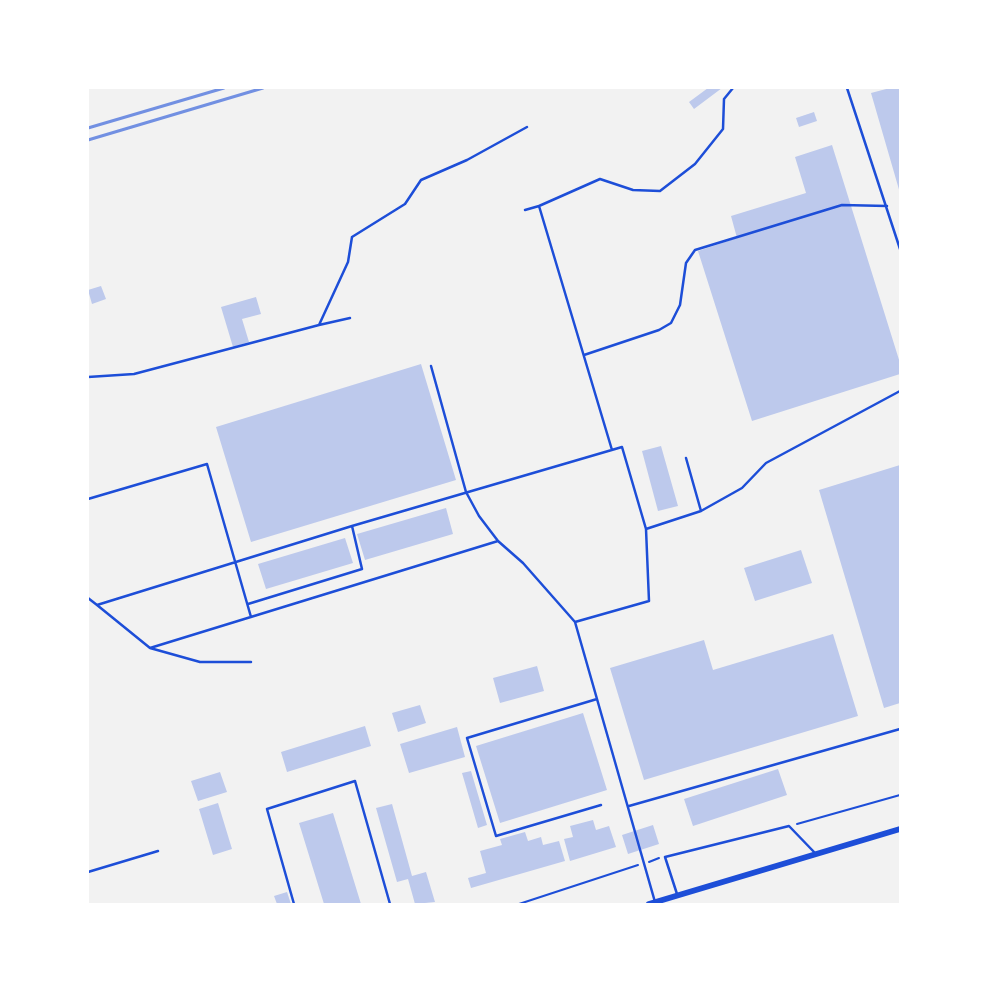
<!DOCTYPE html>
<html>
<head>
<meta charset="utf-8">
<style>
  body { margin:0 }
  #map { position:relative; width:988px; height:992px; overflow:hidden; background:#f2f2f2; font-family:"Fira Sans Condensed",sans-serif }
  canvas { display:block }
  .frame { position:absolute; inset:0; border:89px solid #fff; pointer-events:none }
</style>
</head>
<body>
<div id="map">
<canvas width="988" height="992"></canvas>
<div class="frame"></div>
</div>
<script>
const ctx = document.querySelector('canvas').getContext('2d');
ctx.lineJoin = 'round';
function paint(path, color) {
  ctx.fillStyle = color;
  ctx.fill(path, 'evenodd');
}
function shape(rows) {
  const path = new Path2D();
  for (const r of rows) {
    path.moveTo(r[0], r[1]);
    for (let i = 2; i < r.length; i += 2) path.lineTo(r[i], r[i + 1]);
  }
  return path;
}
function stroke(path, color, width, dash) {
  ctx.strokeStyle = color;
  ctx.lineWidth = width;
  ctx.lineCap = dash ? 'butt' : 'round';
  ctx.setLineDash(dash || []);
  ctx.stroke(path);
}
paint(shape([
  [708,88,722,88,694,109,689,102],
  [890,88,900,88,900,193,871,93],
  [814,112,817,121,799,127,796,118],
  [832,145,900,363,900,374,752,421,698,251,737,238,731,216,806,193,795,157],
  [101,286,106,299,92,304,88,290],
  [256,297,261,314,242,319,249,342,233,347,221,307],
  [421,364,456,480,251,542,216,427],
  [661,446,678,506,658,511,642,451],
  [900,465,900,703,884,708,819,490],
  [446,508,453,534,365,560,357,534],
  [345,538,353,563,266,589,258,564],
  [801,550,812,583,755,601,744,568],
  [833,634,858,716,644,780,610,668,704,640,713,670],
  [537,666,544,691,500,703,493,678],
  [420,705,426,723,398,732,392,713],
  [583,713,607,790,500,823,476,746],
  [365,726,371,746,287,772,281,752],
  [457,727,465,757,409,773,400,744],
  [778,769,787,795,693,826,684,799],
  [471,771,487,825,478,828,462,773],
  [220,772,227,792,198,801,191,781],
  [218,803,232,849,213,855,199,809],
  [392,804,412,876,426,872,435,902,415,904,408,879,397,882,376,808],
  [333,813,361,904,324,904,299,823],
  [593,820,596,830,609,826,616,847,570,861,564,839,573,837,570,826],
  [653,825,659,844,628,854,622,835],
  [525,832,528,841,541,837,543,845,559,841,565,861,471,888,468,878,486,873,480,851,502,845,500,839],
  [287,892,291,904,277,904,274,896]
]), '#bdc9ec');
stroke(shape([
  [797,824,900,795],
  [649,862,659,858],
  [519,904,638,865]
]), '#1d4ed8', 2);
stroke(shape([
  [847,88,900,249],
  [539,206,600,179,633,190,660,191,695,164,723,129,724,99,733,88],
  [525,210,539,206,612,450],
  [350,318,319,325,348,262,352,237,405,204,421,180,467,160,527,127],
  [584,355,659,330,671,323,680,305,686,263,695,250,842,205,887,206],
  [431,366,466,492,479,516,498,541,523,563,575,622],
  [88,377,134,374,319,325],
  [686,458,701,511],
  [88,499,207,464,251,617],
  [646,529,701,511,742,488,766,463,900,391],
  [88,598,97,605,352,526,622,447,646,529,649,601,575,622,655,902],
  [248,604,362,569,352,526],
  [97,605,150,648,200,662,251,662],
  [150,648,498,541],
  [597,699,467,738,496,836,601,805],
  [629,806,900,729],
  [88,872,158,851],
  [677,894,665,857,789,826,815,853],
  [294,904,267,809,355,781,390,904]
]), '#1d4ed8', 2.5);
stroke(shape([
  [649,904,900,829]
]), '#1d4ed8', 6);
stroke(shape([
  [88,128,224,88],
  [88,140,263,88]
]), '#7290e2', 3);
</script>
</body>
</html>
